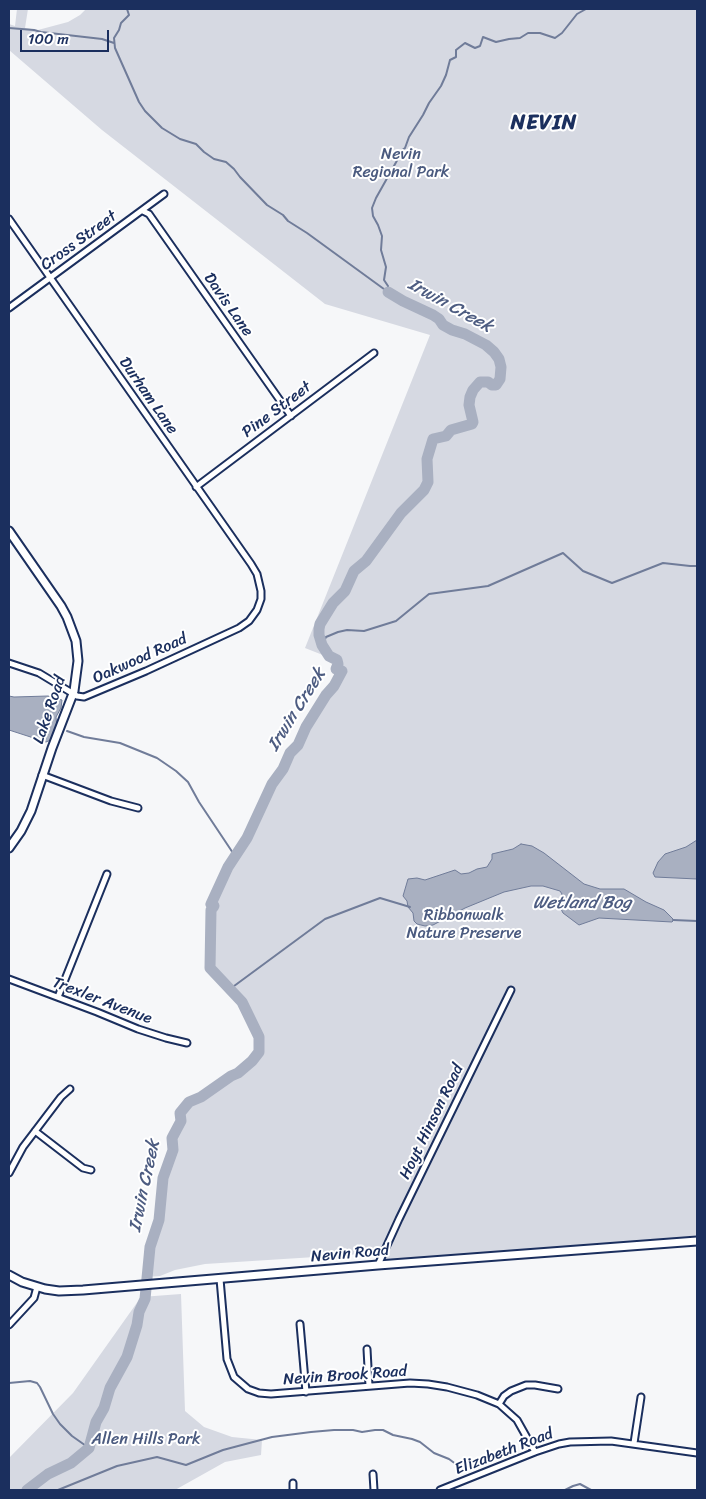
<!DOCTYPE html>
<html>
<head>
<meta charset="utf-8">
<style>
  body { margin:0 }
  #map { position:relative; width:706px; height:1499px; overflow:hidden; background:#f6f7f9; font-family:Sriracha,sans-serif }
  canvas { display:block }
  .frame { position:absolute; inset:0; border:10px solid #1b2f5e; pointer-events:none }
  .scale { position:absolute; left:20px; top:30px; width:89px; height:22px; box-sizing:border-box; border:2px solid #1b2f5e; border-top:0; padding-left:6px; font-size:15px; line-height:18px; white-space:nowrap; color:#1b2f5e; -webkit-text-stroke:4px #fff; paint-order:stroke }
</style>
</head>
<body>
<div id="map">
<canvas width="706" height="1499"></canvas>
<div class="frame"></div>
<div class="scale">100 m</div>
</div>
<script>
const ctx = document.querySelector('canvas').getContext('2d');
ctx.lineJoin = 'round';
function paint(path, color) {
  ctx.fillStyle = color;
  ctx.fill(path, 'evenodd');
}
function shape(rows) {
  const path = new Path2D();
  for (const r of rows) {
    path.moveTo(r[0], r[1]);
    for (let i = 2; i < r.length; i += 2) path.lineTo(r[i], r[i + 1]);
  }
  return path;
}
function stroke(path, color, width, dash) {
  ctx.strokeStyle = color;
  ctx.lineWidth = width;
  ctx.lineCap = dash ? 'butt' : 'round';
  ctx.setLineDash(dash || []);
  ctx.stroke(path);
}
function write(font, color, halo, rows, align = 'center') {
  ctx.font = font + ' Sriracha,sans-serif';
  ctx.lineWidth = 4;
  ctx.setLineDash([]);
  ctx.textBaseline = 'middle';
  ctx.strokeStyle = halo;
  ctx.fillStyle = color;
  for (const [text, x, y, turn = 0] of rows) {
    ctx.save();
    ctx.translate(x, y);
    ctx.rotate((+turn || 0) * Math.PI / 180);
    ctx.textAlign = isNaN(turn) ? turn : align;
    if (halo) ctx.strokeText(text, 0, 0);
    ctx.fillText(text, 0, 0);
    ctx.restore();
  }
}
paint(shape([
  [17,9,28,9,25,28,38,30,68,22,80,15,86,9,697,9,697,1237,400,1260,386,1260,378,1253,205,1264,175,1270,160,1276,147,1277,150,1247,159,1220,163,1178,173,1150,172,1138,181,1121,180,1113,189,1102,201,1097,231,1076,238,1073,252,1061,259,1052,259,1037,242,1002,210,968,211,910,214,906,211,904,228,867,247,838,272,784,283,769,290,753,298,745,306,727,326,695,334,686,342,671,343,663,305,648,430,335,325,304,102,130,9,50,9,24,15,26],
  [181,1294,185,1411,204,1427,232,1437,262,1440,261,1455,225,1462,175,1490,9,1490,9,1458,73,1393,141,1297]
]), '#d6d9e2');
const water = shape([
  [9,696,14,697,48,696,62,700,61,708,56,717,57,729,53,739,46,742,9,730,9,696],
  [697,840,697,879,655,877,653,873,658,862,665,854,686,847,697,840],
  [521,844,532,846,544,853,584,884,600,889,624,889,646,902,664,910,674,920,672,922,599,918,579,925,563,913,560,907,562,894,560,891,543,886,531,886,504,892,465,908,433,925,425,926,417,924,414,921,413,913,408,907,407,901,403,896,408,879,417,878,425,880,455,870,461,874,469,873,477,869,487,867,492,859,492,854,513,849,521,844]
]);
paint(water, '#a9b0c1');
stroke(water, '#707c99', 1);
stroke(shape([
  [127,9,129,15,121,23,119,30,114,38,115,48,139,102,145,111,162,128,180,139,196,144,204,152,214,159,226,162,234,169,240,177,267,205,283,215,288,221,307,233,388,292],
  [9,28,34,30,41,32,102,39,114,43],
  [388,292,388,286,384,280,386,267,381,250,382,236,378,225,373,216,372,208,376,198,399,157,401,151,405,148,409,137,423,115,429,103,441,86,446,75,450,60,456,57,456,50,465,43,475,48,480,46,483,37,496,42,509,39,520,38,528,33,540,33,555,38,562,33,577,14,586,9],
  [322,645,326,637,338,632,347,630,364,631,396,621,429,594,488,586,563,553,583,571,612,583,663,563,690,566,697,566],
  [67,731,84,737,120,743,157,758,176,771,188,782,199,802,235,856],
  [673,920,697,921],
  [230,989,325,919,380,898,410,907],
  [9,1383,30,1381,37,1383,40,1387,53,1414,60,1424,72,1436,89,1448],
  [58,1490,117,1466,157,1457,186,1465,223,1450,272,1437,311,1432,334,1430,353,1430,362,1432,375,1430,383,1430,393,1435,412,1439,420,1442,434,1453,449,1459,457,1465,462,1473],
  [565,1490,573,1486,580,1484,591,1490]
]), '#707c99', 2);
stroke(shape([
  [27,1490,48,1474,71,1463,89,1448,96,1422,104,1408,110,1388,127,1357,137,1325,139,1312,145,1299,150,1247,159,1220,163,1178,173,1150,172,1138,181,1121,180,1113,189,1102,201,1097,231,1076,238,1073,252,1061,259,1052,259,1037,242,1002,210,968,211,910,214,906,211,904,228,867,247,838,272,784,283,769,290,753,298,745,306,727,326,695,334,686,342,671,336,669,338,664,337,660,329,656,322,645,319,635,319,629,320,624,333,603,345,591,354,571,366,561,401,513,424,490,428,482,427,459,433,439,446,436,451,430,472,424,473,422,469,405,470,397,473,390,480,382,488,382,492,385,496,385,500,379,501,367,499,359,494,352,486,345,465,334,452,330,443,325,439,319,433,315,403,301,388,292]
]), '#a9b0c1', 11);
const street = shape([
  [143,211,149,214,156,224,291,416],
  [9,219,251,564,257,574,261,591,261,599,257,610,249,621,239,628,146,671,84,697,77,696,39,673,9,663],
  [9,308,164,194],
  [196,487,374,353],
  [42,775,111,801,138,808],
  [9,979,97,1012,138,1029,166,1038,187,1043],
  [58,997,107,874],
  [35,1131,83,1168,91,1170],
  [9,1173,23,1147,61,1097,70,1089],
  [378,1265,399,1219,511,990],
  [220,1279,227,1359,234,1377,248,1389,259,1393,271,1394,410,1383,428,1384,447,1387,477,1395,499,1404,517,1420,535,1452],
  [300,1324,306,1392],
  [9,1325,34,1298,37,1287],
  [367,1349,369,1386],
  [499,1404,504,1396,511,1391,526,1385,535,1385,558,1389],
  [634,1443,641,1397],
  [373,1474,374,1490],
  [293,1483,293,1490],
  [440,1490,535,1452,559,1444,570,1442,611,1441,697,1453]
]);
const secondary = shape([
  [9,531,61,606,67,617,76,641,78,661,74,691,52,748,31,811,21,831,9,848],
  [9,1275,22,1282,45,1289,59,1291,83,1290,378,1265,697,1241]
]);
stroke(street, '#1b2f5e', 9);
stroke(secondary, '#1b2f5e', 11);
stroke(street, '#fff', 5);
stroke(secondary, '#fff', 7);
write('16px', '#4a5a7f', '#fff', [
  ["Nevin",401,155],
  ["Regional Park",401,173],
  ["Ribbonwalk",464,916],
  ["Nature Preserve",464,934],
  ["Allen Hills Park",146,1440]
]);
write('16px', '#1b2f5e', '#fff', [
  ["Cross Street",79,241,-36],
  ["Davis Lane",228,305,55],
  ["Durham Lane",148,396,55],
  ["Pine Street",277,410,-37],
  ["Oakwood Road",140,659,-24],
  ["Lake Road",50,710,-71],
  ["Trexler Avenue",102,1001,21],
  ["Hoyt Hinson Road",432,1122,-64],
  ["Nevin Road",350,1254,-5],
  ["Nevin Brook Road",345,1376,-4],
  ["Elizabeth Road",504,1452,-21]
]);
write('italic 18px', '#4d5c81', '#fff', [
  ["Irwin Creek",450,306,29],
  ["Irwin Creek",297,710,-58],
  ["Wetland Bog",582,903],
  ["Irwin Creek",145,1186,-78]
]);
ctx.letterSpacing = '1px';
write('bold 21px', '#1b2f5e', '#fff', [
  ["NEVIN",544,124]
]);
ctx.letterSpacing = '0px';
</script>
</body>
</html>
